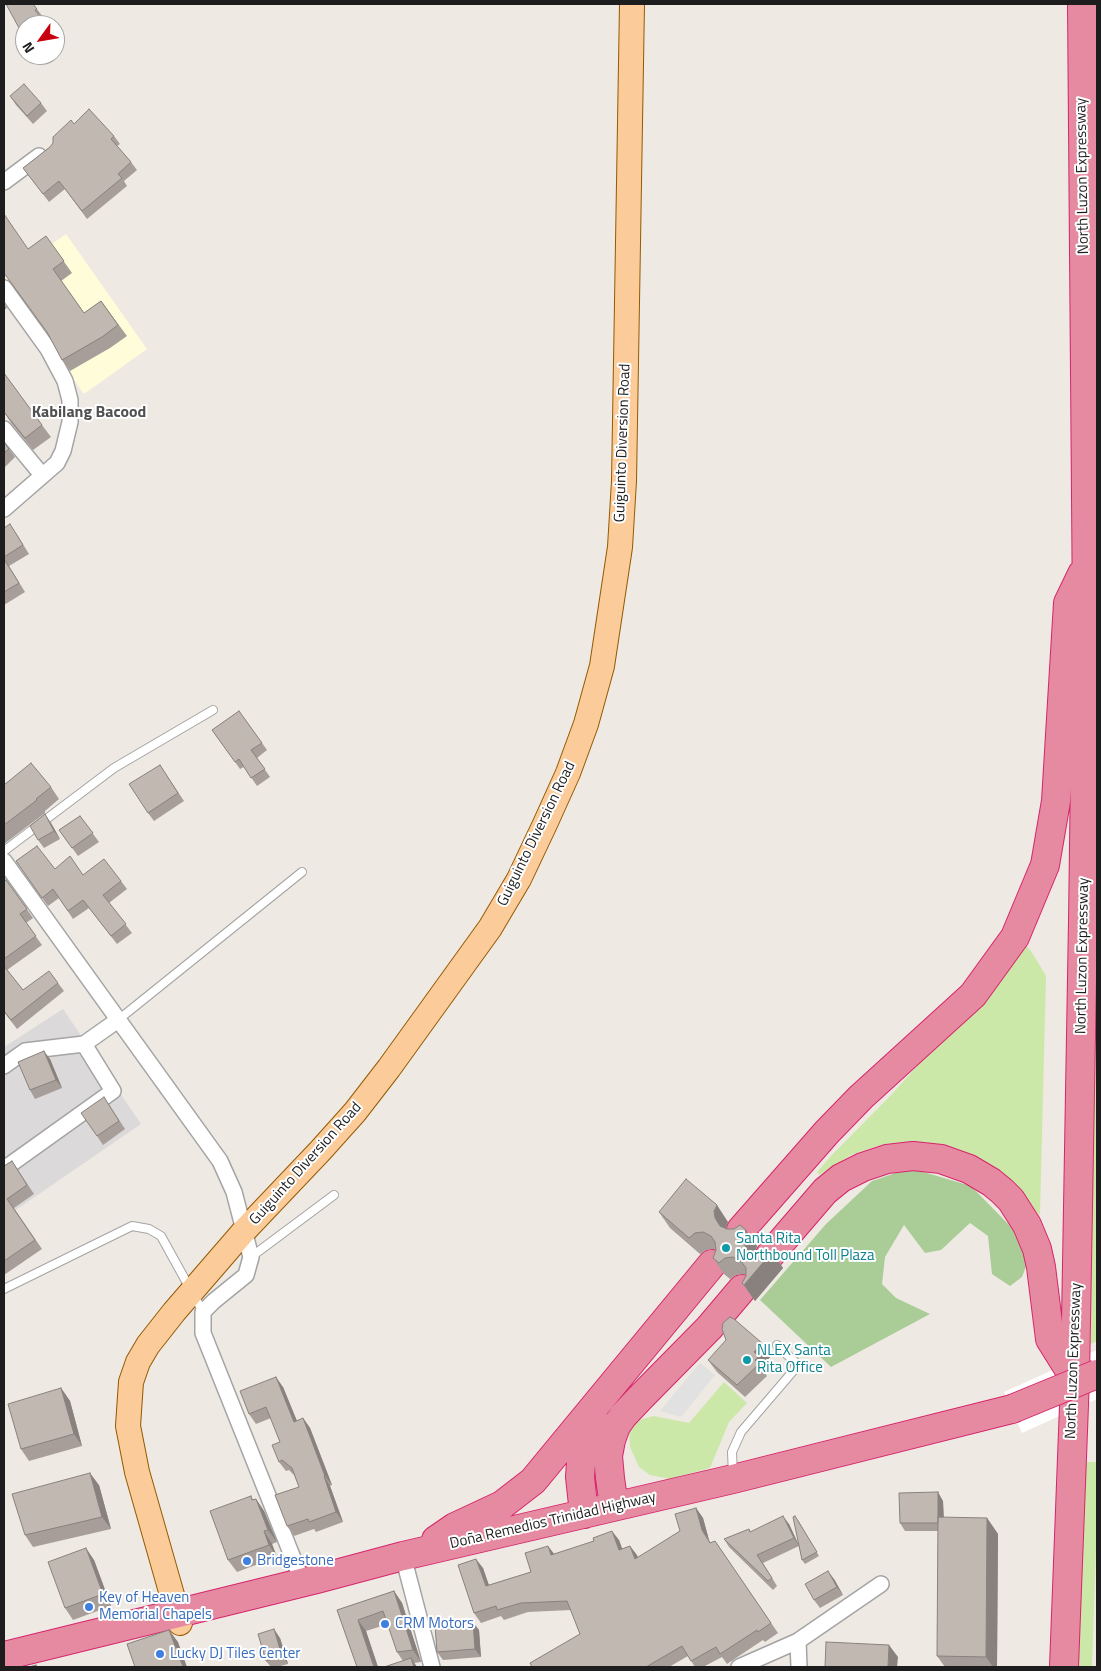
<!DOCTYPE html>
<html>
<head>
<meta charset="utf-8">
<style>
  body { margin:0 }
  #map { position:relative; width:1101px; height:1671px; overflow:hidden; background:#eee9e2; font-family:"Titillium Web",sans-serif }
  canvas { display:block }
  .frame { position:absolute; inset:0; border:5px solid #1d1d1d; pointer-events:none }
  .north { position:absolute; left:15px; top:15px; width:50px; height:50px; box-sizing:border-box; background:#fff; border:1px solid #a5a5a5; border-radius:50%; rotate:238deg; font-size:14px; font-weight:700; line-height:20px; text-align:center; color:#1d1d1d }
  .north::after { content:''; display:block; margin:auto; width:18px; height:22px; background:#c8010e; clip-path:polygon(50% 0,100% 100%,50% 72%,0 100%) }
</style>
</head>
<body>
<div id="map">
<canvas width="1101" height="1671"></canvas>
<div class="frame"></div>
<div class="north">N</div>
</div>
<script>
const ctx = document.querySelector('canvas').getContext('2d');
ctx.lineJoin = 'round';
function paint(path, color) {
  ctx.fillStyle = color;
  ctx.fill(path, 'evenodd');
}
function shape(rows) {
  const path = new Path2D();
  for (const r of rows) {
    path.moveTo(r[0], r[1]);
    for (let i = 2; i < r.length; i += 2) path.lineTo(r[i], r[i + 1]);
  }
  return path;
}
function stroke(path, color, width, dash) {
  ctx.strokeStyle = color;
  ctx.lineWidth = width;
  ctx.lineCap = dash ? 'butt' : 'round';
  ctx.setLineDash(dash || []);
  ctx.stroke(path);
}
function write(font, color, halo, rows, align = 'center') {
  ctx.font = font + ' "Titillium Web",sans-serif';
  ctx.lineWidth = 4;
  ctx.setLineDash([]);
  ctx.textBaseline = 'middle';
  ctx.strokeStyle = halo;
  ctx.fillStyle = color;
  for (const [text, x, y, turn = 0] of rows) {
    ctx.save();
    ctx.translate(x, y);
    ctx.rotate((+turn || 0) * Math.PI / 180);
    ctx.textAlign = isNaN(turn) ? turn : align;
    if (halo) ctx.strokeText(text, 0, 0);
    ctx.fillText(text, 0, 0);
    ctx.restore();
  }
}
paint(shape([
  [63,1009,141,1124,4,1218,4,1047]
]), '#dbd9da');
paint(shape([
  [66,234,147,349,84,394,4,281,4,278]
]), '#fffcda');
paint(shape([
  [1085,4,1097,4,1097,1341,1084,1347],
  [1026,945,1033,954,1046,976,1040,1215,1020,1196,958,1151,925,1142,877,1146,851,1155,819,1175,817,1172,830,1157,892,1094],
  [724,1382,747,1403,729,1422,710,1468,670,1479,650,1475,639,1467,630,1447,629,1432,634,1425,642,1419,654,1416,689,1423],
  [1085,1462,1097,1462,1097,1517,1092,1667,1073,1667]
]), '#cce8a8');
paint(shape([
  [910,1168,971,1186,1014,1230,1029,1259,1022,1277,1010,1286,992,1274,988,1236,970,1223,941,1250,925,1253,904,1225,885,1257,882,1284,896,1298,930,1314,831,1367,760,1300,826,1224,872,1181]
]), '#aacd97');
paint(shape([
  [700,1363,715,1375,681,1417,660,1411]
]), '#e1e1e1');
paint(shape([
  [1097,1350,1097,1399,1022,1433,1004,1392]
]), '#fff');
const lane = shape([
  [4,851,114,768,213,710],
  [118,1020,302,872],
  [251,1257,334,1195],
  [4,1289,132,1226,149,1229,161,1236,203,1312],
  [733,1475,732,1452,741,1432,794,1370,796,1363,777,1345]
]);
const street = shape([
  [4,182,39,156],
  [4,288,48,349,65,381,70,400,70,422,63,451,57,463,4,509],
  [4,429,42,475],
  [4,861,220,1161,234,1192,251,1257,246,1275,214,1301,203,1312,203,1333,303,1583],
  [4,1066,25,1051,84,1044,118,1020],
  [4,1169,113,1091,84,1044],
  [403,1556,432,1667],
  [798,1641,799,1667],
  [739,1667,798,1641,881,1584]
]);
const primary = shape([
  [180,1623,137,1472,128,1426,131,1382,138,1362,148,1345,174,1312,244,1231,320,1151,355,1112,389,1068,490,928,519,879,545,824,568,773,586,724,602,666,620,547,624,481,632,4]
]);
const highway = shape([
  [741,1230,827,1132,861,1097,973,995,1015,937,1045,865,1056,801,1068,603,1082,574],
  [770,1255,825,1191,841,1178,863,1167,887,1159,913,1156,941,1159,969,1169,991,1182,1002,1191,1011,1200,1027,1225,1037,1249,1041,1267,1050,1339,1075,1379],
  [614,1506,610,1478,608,1456,611,1440,616,1426,623,1416,640,1398,709,1328,742,1289],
  [584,1514,580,1477,581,1462,593,1415],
  [436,1540,455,1527,502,1505,533,1481,712,1264],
  [4,1656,317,1579,403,1556,733,1479,1012,1409],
  [1064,1667,1075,1379,1083,921,1087,621,1082,4]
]);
stroke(lane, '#a4a4a4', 10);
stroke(street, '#a4a4a4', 18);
stroke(primary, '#945a01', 26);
stroke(highway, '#d6256d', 30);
stroke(lane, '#fff', 8);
stroke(street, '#fff', 15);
stroke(primary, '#fbcb9a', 24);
stroke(highway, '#e58aa1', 28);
const highwayBridge = shape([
  [1012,1409,1097,1374]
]);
stroke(highwayBridge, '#d6256d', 30, []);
stroke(highwayBridge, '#e58aa1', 28);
paint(shape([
  [6,4,33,4,43,17,41,18],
  [55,38,59,44,55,46],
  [34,55,42,55,37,59],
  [10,96,41,103,47,111,33,124,16,105],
  [74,124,114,136,120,144,117,146,131,162,137,170,124,181,127,186,87,219,65,189,49,202,23,168,50,147],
  [46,236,72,273,61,281,84,313,101,301,127,336,110,348,70,371,62,360,28,249],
  [4,303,7,308,4,310],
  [4,412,42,425,51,437,33,450,11,423],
  [4,442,15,457,4,468],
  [4,528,16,533,29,554,9,566,25,592,4,605],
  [239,711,267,750,257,758,270,777,257,786,244,767,240,769,212,730],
  [160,765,184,801,154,821,148,813],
  [4,785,51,787,59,799,45,811,45,813,4,844],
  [80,816,99,842,78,856,59,830],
  [51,823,60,839,44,848,38,840],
  [16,861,83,875,121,881,127,889,109,903,132,933,117,944,89,908,73,919,59,898,48,906],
  [6,880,33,918,26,923,42,945,7,970,23,990,58,983,64,991,17,1029,4,1012,4,881],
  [50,1059,62,1088,35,1099,30,1090],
  [104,1097,125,1129,103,1145,97,1136],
  [12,1161,34,1194,14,1208,42,1249,4,1275,4,1166],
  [659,1212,728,1222,726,1229,746,1230,757,1246,755,1253,756,1254,772,1252,783,1268,755,1301,742,1283,746,1276,746,1274,744,1274,736,1275,730,1279,724,1274,713,1258,716,1249,714,1249,706,1250,700,1254,670,1228],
  [771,1356,764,1364,767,1369,764,1372,767,1376,745,1397,717,1372,708,1360],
  [283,1387,297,1421,303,1418,310,1428,332,1485,330,1486,343,1522,316,1532,314,1529,294,1536,287,1526,299,1487,294,1475,289,1470,286,1471,279,1462,280,1442,271,1418,256,1424,249,1414],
  [61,1388,70,1401,82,1446,29,1461,21,1449],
  [99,1485,111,1529,33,1547,25,1535],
  [251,1496,253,1500,256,1499,264,1511,277,1542,272,1544,277,1557,237,1572,228,1560],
  [943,1501,944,1518,987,1518,998,1534,997,1667,945,1667,937,1656,938,1531,905,1531,900,1523],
  [696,1508,703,1518,709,1540,711,1543,715,1541,778,1633,765,1642,763,1640,727,1664,722,1657,703,1667,695,1667,688,1656,669,1667,532,1667,580,1634,571,1610,528,1612,504,1620,501,1616,481,1623,474,1613,483,1568,489,1585,531,1572,554,1554,619,1540,622,1549,630,1546,638,1558,680,1531],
  [798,1520,819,1556,805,1564,802,1560,799,1546,763,1563,777,1586,773,1590,729,1547,724,1539,749,1529,751,1532,789,1524,799,1545],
  [94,1560,111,1606,73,1620,65,1608],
  [834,1579,843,1595,820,1608,814,1600],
  [394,1591,402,1603,421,1662,414,1663,417,1667,384,1667,403,1661,397,1652,388,1624,366,1631,378,1667,357,1667,337,1610],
  [479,1630,481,1657,443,1660,437,1652],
  [280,1638,288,1664,277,1667,271,1667,266,1661]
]), '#a79e99');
paint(shape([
  [45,814,51,823,60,839,54,831],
  [44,1051,50,1059,62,1088,56,1080],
  [717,1205,728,1222,726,1227,726,1235,715,1218,714,1211],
  [746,1230,757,1246,755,1253,755,1260,744,1244,743,1236],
  [772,1252,783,1268,755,1301,744,1285],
  [762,1343,771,1356,764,1364,767,1369,764,1372,759,1364,755,1360,754,1352],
  [276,1377,283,1387,301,1431,294,1422],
  [61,1388,70,1401,82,1446,74,1434],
  [303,1418,310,1428,332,1485,325,1476],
  [90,1473,99,1485,111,1529,102,1517],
  [324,1476,330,1486,343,1522,336,1512],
  [938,1492,943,1501,944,1531,938,1523],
  [256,1499,264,1511,277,1542,268,1530],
  [696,1508,703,1518,709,1540,702,1530],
  [783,1516,789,1524,799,1546,794,1538],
  [987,1518,998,1534,997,1667,993,1667,986,1657],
  [264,1531,272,1544,277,1557,269,1545],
  [612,1531,619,1540,626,1559,619,1550],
  [548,1546,555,1555,551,1555],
  [630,1546,637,1555,642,1569,635,1559],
  [86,1548,94,1560,111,1606,103,1594],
  [476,1559,483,1568,492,1595,486,1586],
  [828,1571,834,1579,843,1595,837,1587],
  [394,1591,402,1603,421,1662,413,1650],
  [358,1620,366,1631,378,1667,374,1667],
  [473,1622,479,1630,481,1657,475,1649],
  [274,1629,280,1638,288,1664,282,1656],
  [169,1630,178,1642,187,1667,183,1667],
  [889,1645,898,1657,897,1667,888,1667],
  [411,1658,417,1667,414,1667]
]), '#88817d');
const building = shape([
  [6,4,33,4,37,9,35,10,46,25,25,25,25,39,6,4],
  [24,84,41,103,27,116,10,96,24,84],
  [89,109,114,136,111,139,131,162,118,174,122,178,82,211,59,181,43,194,23,168,50,147,53,143,53,137,71,120,74,124,89,109],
  [4,214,28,249,46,236,64,261,53,269,84,313,101,301,118,325,102,337,62,360,47,332,4,273,4,214],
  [4,373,42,425,25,438,4,412,4,373],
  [4,442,9,449,4,453,4,442],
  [10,524,23,545,4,557,4,528,10,524],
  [4,559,19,583,4,592,4,559],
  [239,711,262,743,251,750,265,769,251,778,239,759,235,762,212,730,239,711],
  [31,763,51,787,36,799,37,800,4,825,4,785,31,763],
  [160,765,178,793,148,813,129,784,160,765],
  [45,814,54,831,38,840,30,826,45,814],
  [80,816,93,833,72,848,59,830,80,816],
  [37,846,55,869,70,856,83,875,104,859,121,881,103,895,126,924,111,936,83,900,68,911,53,889,42,898,16,861,37,846],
  [6,880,27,909,20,914,36,936,4,959,4,881,6,880],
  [4,966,23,990,49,971,58,983,11,1020,4,1011,4,966],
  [44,1051,56,1080,30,1090,18,1062,44,1051],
  [104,1097,119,1121,97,1136,81,1113,104,1097],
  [12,1161,27,1185,7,1199,35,1240,4,1261,4,1166,12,1161],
  [686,1179,717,1205,714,1211,715,1218,720,1226,727,1229,734,1229,740,1225,746,1230,743,1236,744,1244,748,1250,756,1254,763,1254,769,1250,772,1252,744,1285,742,1283,746,1276,746,1268,741,1261,733,1257,725,1258,719,1263,713,1258,716,1250,715,1242,711,1236,703,1232,695,1233,689,1238,659,1212,686,1179],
  [730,1317,734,1319,762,1343,754,1352,759,1356,755,1360,759,1364,737,1385,708,1360,726,1340,722,1329,723,1323,730,1317],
  [276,1377,294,1422,303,1418,325,1476,324,1476,336,1512,309,1522,308,1519,287,1526,275,1495,299,1487,292,1468,282,1460,279,1462,272,1445,280,1442,266,1407,249,1414,240,1391,276,1377],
  [61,1388,74,1434,21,1449,8,1404,61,1388],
  [90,1473,102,1517,25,1535,12,1494,90,1473],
  [938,1492,938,1523,900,1523,899,1493,938,1492],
  [251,1496,252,1500,256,1499,268,1530,264,1531,269,1545,228,1560,210,1511,251,1496],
  [696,1508,702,1530,710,1543,715,1541,771,1623,758,1632,757,1630,720,1654,716,1647,691,1661,682,1646,646,1667,532,1667,530,1663,580,1634,567,1601,521,1603,497,1610,496,1606,474,1613,458,1565,476,1559,486,1586,531,1572,525,1553,548,1546,551,1555,594,1541,593,1538,612,1531,619,1550,630,1546,635,1559,680,1531,675,1514,696,1508],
  [783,1516,794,1538,757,1555,772,1578,768,1581,724,1539,749,1529,750,1532,783,1516],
  [795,1516,817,1552,802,1560,793,1517,795,1516],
  [938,1517,987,1518,986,1657,937,1656,938,1517],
  [86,1548,103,1594,65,1608,48,1562,86,1548],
  [828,1571,837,1587,814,1600,805,1584,828,1571],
  [394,1591,413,1650,397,1652,383,1611,358,1620,374,1667,357,1667,337,1610,394,1591],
  [473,1622,475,1649,437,1652,435,1625,473,1622],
  [274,1629,282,1656,266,1661,258,1634,274,1629],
  [169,1630,183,1667,135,1667,127,1644,169,1630],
  [826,1642,889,1645,888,1667,825,1667,826,1642],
  [411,1658,414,1667,384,1667,411,1658],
  [36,1665,37,1667,29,1667,36,1665]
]);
paint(building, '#c2b8b2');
stroke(building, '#88817d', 1);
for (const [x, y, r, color] of [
  [726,1248,5,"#0f9aa8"],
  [747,1360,5,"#0f9aa8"],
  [247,1561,5,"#3f7fe0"],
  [89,1607,5,"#3f7fe0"],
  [385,1624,5,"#3f7fe0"],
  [160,1654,5,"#3f7fe0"]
]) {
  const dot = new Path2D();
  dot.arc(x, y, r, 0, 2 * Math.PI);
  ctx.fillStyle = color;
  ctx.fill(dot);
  stroke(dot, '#fff', 2);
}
write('15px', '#1d1d1d', '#fff', [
  ["North Luzon Expressway",1083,176,-91],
  ["Guiguinto Diversion Road",623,443,-88],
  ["Guiguinto Diversion Road",537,834,-64],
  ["North Luzon Expressway",1083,956,-89],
  ["Guiguinto Diversion Road",306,1164,-48],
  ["North Luzon Expressway",1074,1361,-88],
  ["Doña Remedios Trinidad Highway",553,1521,-13]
]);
write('15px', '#0d838f', '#fff', [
  ["Santa Rita",736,1239],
  ["Northbound Toll Plaza",736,1256],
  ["NLEX Santa",757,1351],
  ["Rita Office",757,1368]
], 'left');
write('15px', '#366cbe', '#fff', [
  ["Bridgestone",257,1561],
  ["Key of Heaven",99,1598],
  ["Memorial Chapels",99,1615],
  ["CRM Motors",395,1624],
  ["Lucky DJ Tiles Center",170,1654]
], 'left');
write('bold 16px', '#505050', '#fff', [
  ["Kabilang Bacood",89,413]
]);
</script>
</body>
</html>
